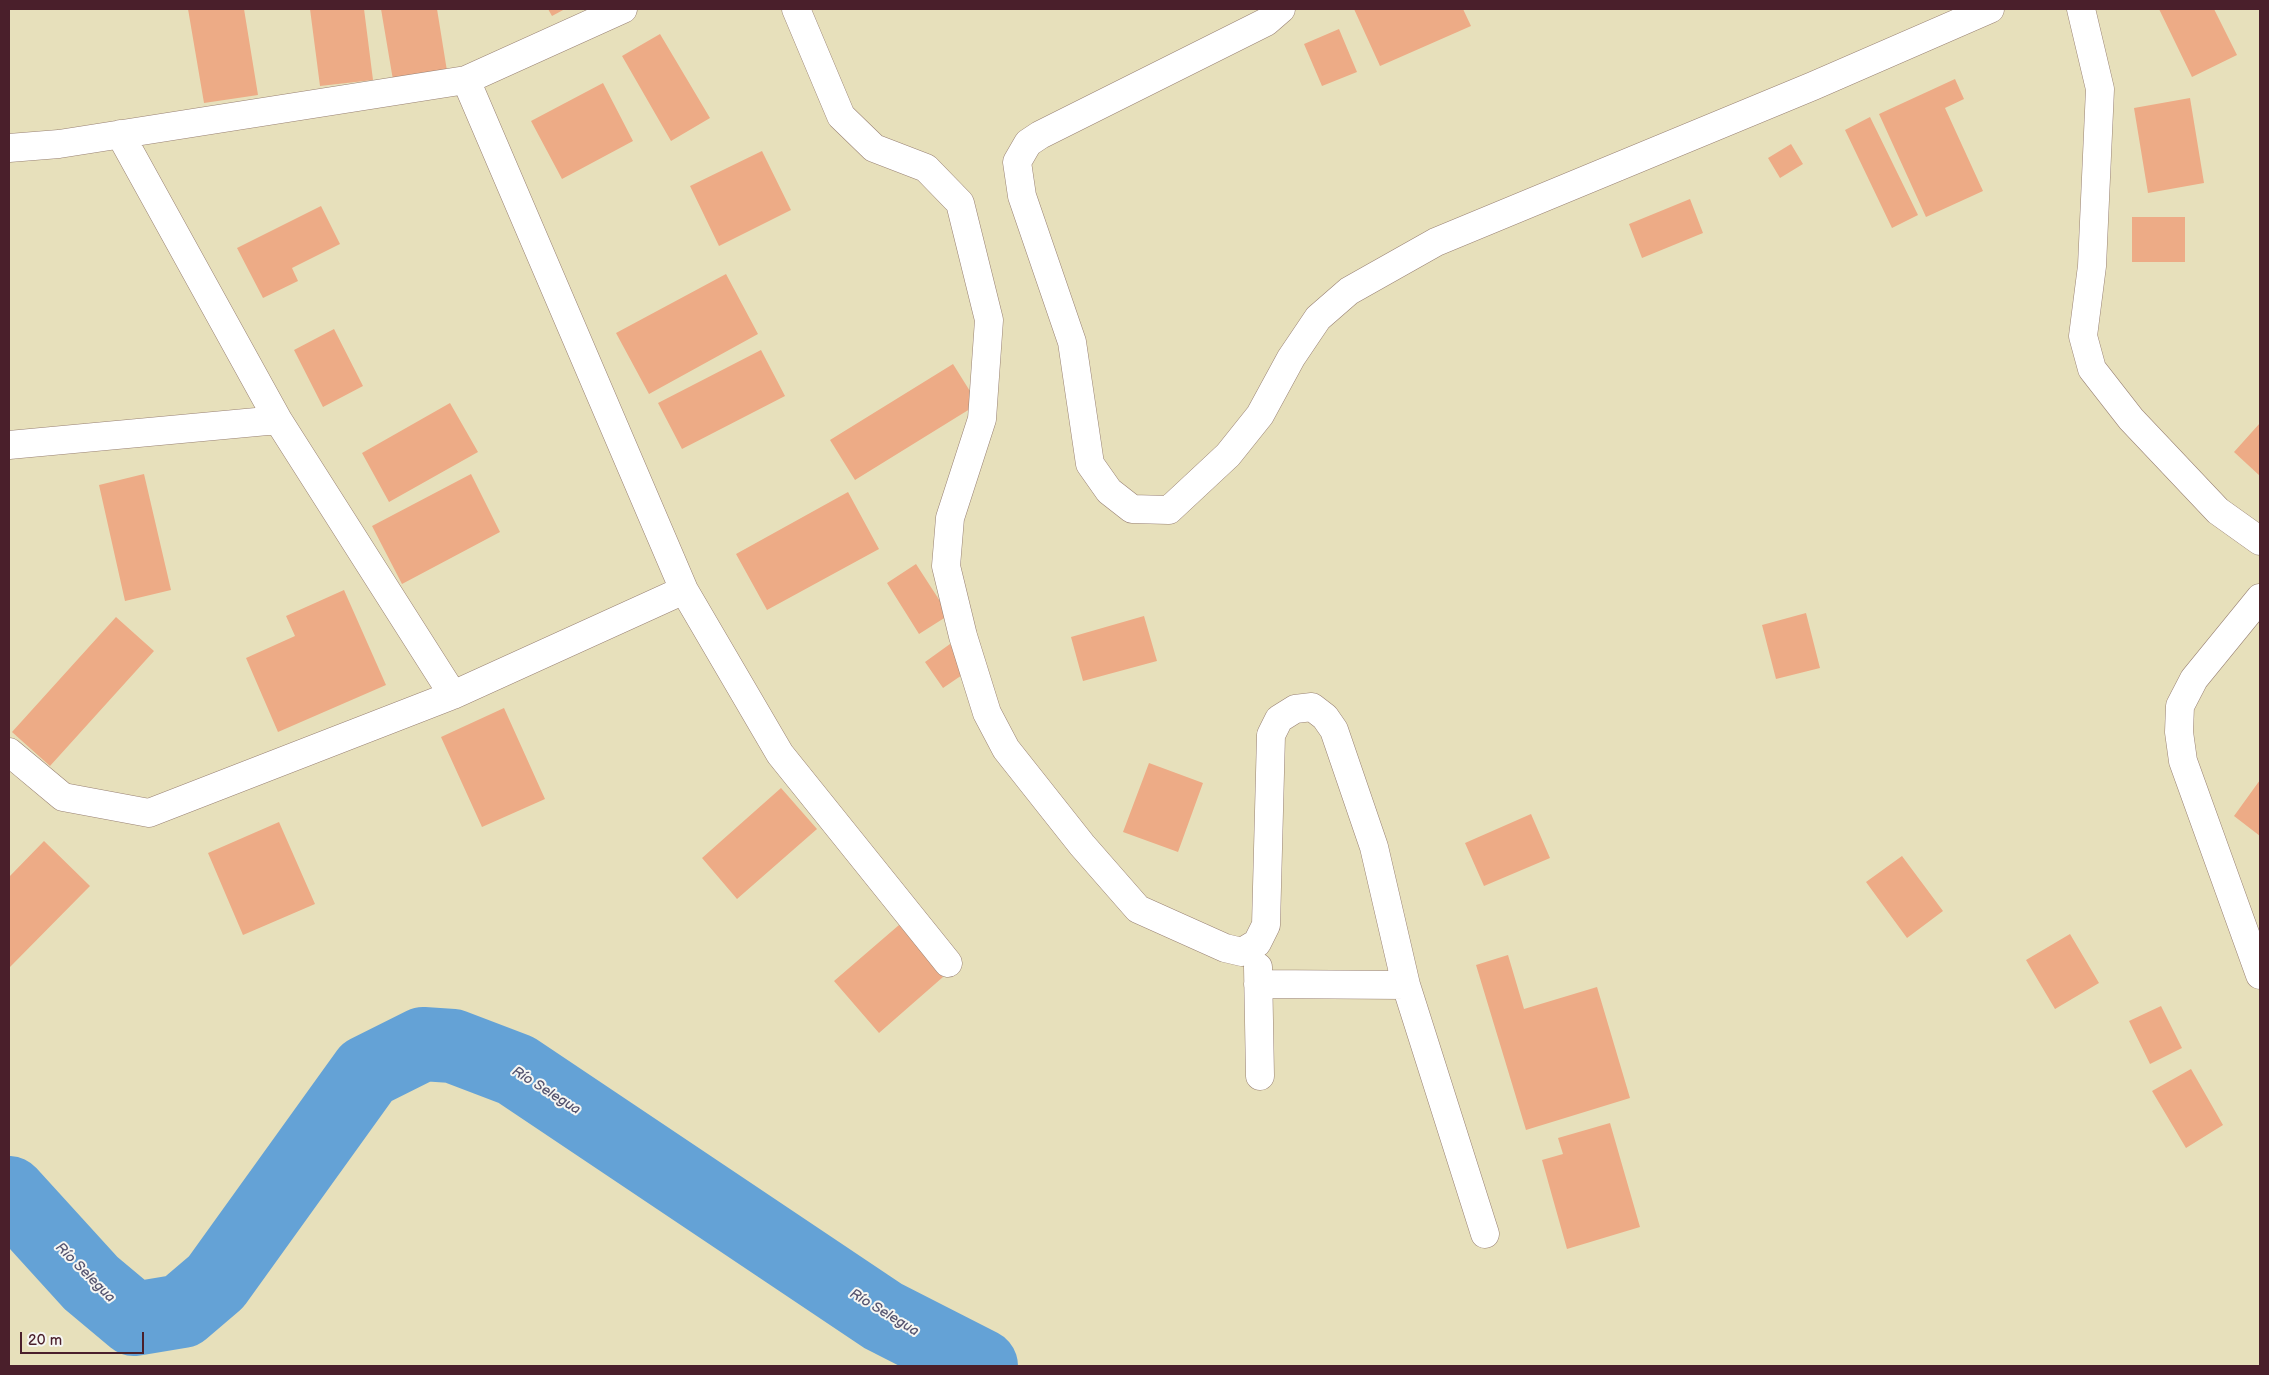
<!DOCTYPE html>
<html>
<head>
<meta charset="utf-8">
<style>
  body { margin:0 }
  #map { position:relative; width:2269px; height:1375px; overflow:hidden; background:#e7e0bb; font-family:"Balsamiq Sans",sans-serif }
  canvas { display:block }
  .frame { position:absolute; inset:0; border:10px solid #4a1f2b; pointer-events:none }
  .scale { position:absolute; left:20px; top:1332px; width:124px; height:22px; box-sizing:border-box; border:2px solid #4a1f2b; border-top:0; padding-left:6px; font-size:15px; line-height:18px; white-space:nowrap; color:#4a1f2b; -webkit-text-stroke:4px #f6f6f2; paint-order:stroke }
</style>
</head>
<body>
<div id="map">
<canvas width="2269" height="1375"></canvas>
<div class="frame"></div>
<div class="scale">20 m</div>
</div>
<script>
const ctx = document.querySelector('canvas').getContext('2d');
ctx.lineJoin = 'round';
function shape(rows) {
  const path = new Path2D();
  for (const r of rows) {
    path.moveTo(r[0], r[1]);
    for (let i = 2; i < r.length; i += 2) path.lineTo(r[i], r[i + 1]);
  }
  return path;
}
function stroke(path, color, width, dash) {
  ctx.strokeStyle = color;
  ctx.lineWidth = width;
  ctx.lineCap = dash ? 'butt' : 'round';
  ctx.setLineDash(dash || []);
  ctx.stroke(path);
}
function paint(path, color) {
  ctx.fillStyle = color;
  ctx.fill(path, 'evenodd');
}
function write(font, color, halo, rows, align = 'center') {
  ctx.font = font + ' "Balsamiq Sans",sans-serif';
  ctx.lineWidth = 4;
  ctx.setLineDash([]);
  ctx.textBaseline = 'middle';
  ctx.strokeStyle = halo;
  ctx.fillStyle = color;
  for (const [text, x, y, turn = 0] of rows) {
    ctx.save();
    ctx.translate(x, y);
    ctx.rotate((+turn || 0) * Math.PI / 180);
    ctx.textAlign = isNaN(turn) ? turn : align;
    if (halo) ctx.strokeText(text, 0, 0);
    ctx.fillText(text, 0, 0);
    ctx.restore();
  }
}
stroke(shape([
  [9,1193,91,1283,134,1319,182,1311,216,1282,367,1072,423,1044,453,1046,516,1070,883,1316,981,1366]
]), '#64a2d6', 74);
paint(shape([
  [188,9,244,9,258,95,204,103],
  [310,9,364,9,373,80,320,86],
  [381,9,437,9,447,71,393,80],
  [548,9,565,9,552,16],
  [1354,9,1463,9,1471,26,1380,66],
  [2159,9,2214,9,2237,55,2192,77],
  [1339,29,1357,72,1322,86,1304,44],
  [660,34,710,118,671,141,622,56],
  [1955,79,1964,99,1945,108,1983,191,1926,217,1879,114],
  [603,83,633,141,562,179,531,121],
  [2190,98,2204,183,2148,193,2134,108],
  [1870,117,1918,215,1892,228,1845,130],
  [1791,144,1803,164,1780,178,1768,158],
  [762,151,791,210,719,246,690,186],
  [1690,199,1703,233,1642,258,1629,224],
  [321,206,340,244,292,268,298,281,263,298,237,248],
  [2132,217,2185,217,2185,262,2132,262],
  [726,274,758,334,649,394,616,333],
  [334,329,363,386,323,407,294,350],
  [761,350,785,396,682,449,658,403],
  [953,364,978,404,855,480,830,440],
  [450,403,478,452,389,502,362,453],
  [2260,423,2260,476,2234,452],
  [144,474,171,590,125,601,99,485],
  [471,474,500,532,402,584,372,526],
  [848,492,879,549,767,610,736,554],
  [916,564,949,615,919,634,887,583],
  [344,590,386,685,278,732,246,658,295,636,286,616],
  [1806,613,1820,668,1776,679,1762,625],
  [1144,616,1157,661,1083,681,1071,637],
  [116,617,154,651,50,766,12,732],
  [950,644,968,671,943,688,925,662],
  [504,708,545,799,482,827,441,737],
  [1149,763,1203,783,1178,852,1123,832],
  [2260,780,2260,836,2234,816],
  [781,788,817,829,737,899,702,858],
  [1531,814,1550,858,1484,886,1465,843],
  [279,822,315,904,243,935,208,853],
  [44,841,90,886,9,968,9,877],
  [1902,856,1943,911,1907,938,1866,882],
  [899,925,943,977,879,1033,834,981],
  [2070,934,2099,983,2055,1009,2026,960],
  [1508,955,1524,1009,1597,987,1630,1098,1526,1130,1476,965],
  [2161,1006,2182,1048,2150,1064,2129,1021],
  [2191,1069,2223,1125,2186,1148,2152,1091],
  [1610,1123,1640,1227,1567,1249,1542,1160,1563,1154,1558,1138]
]), '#edab86');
const minor = shape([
  [796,9,841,116,874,148,926,168,960,203,989,320,982,419,950,518,946,566,963,636,987,713,1006,749,1082,845,1138,909,1225,948,1242,952,1257,943,1266,925,1271,735,1279,719,1295,709,1312,707,1325,717,1334,730,1374,847,1406,985,1485,1234],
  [1281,9,1266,22,1040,135,1028,143,1017,162,1022,196,1072,342,1090,464,1109,491,1132,509,1169,510,1228,455,1260,415,1291,358,1318,318,1349,291,1436,242,1813,86,1990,9],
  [2081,9,2100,89,2092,266,2083,336,2092,369,2131,419,2218,511,2260,541],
  [466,80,684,590,780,754,948,963],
  [120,134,278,420,453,695],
  [9,148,59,144,466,80,623,9],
  [9,445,278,420],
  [2260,598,2194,679,2180,706,2179,732,2183,761,2260,975],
  [9,752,63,797,149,813,453,695,684,590],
  [1258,967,1260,1076],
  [1258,984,1406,985]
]);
stroke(minor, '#988073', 29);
stroke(minor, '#fff', 28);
write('italic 14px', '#54536f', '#f6f6f2', [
  ["Río Selegua",546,1091,32],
  ["Río Selegua",85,1273,45],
  ["Río Selegua",884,1313,31]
]);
</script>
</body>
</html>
